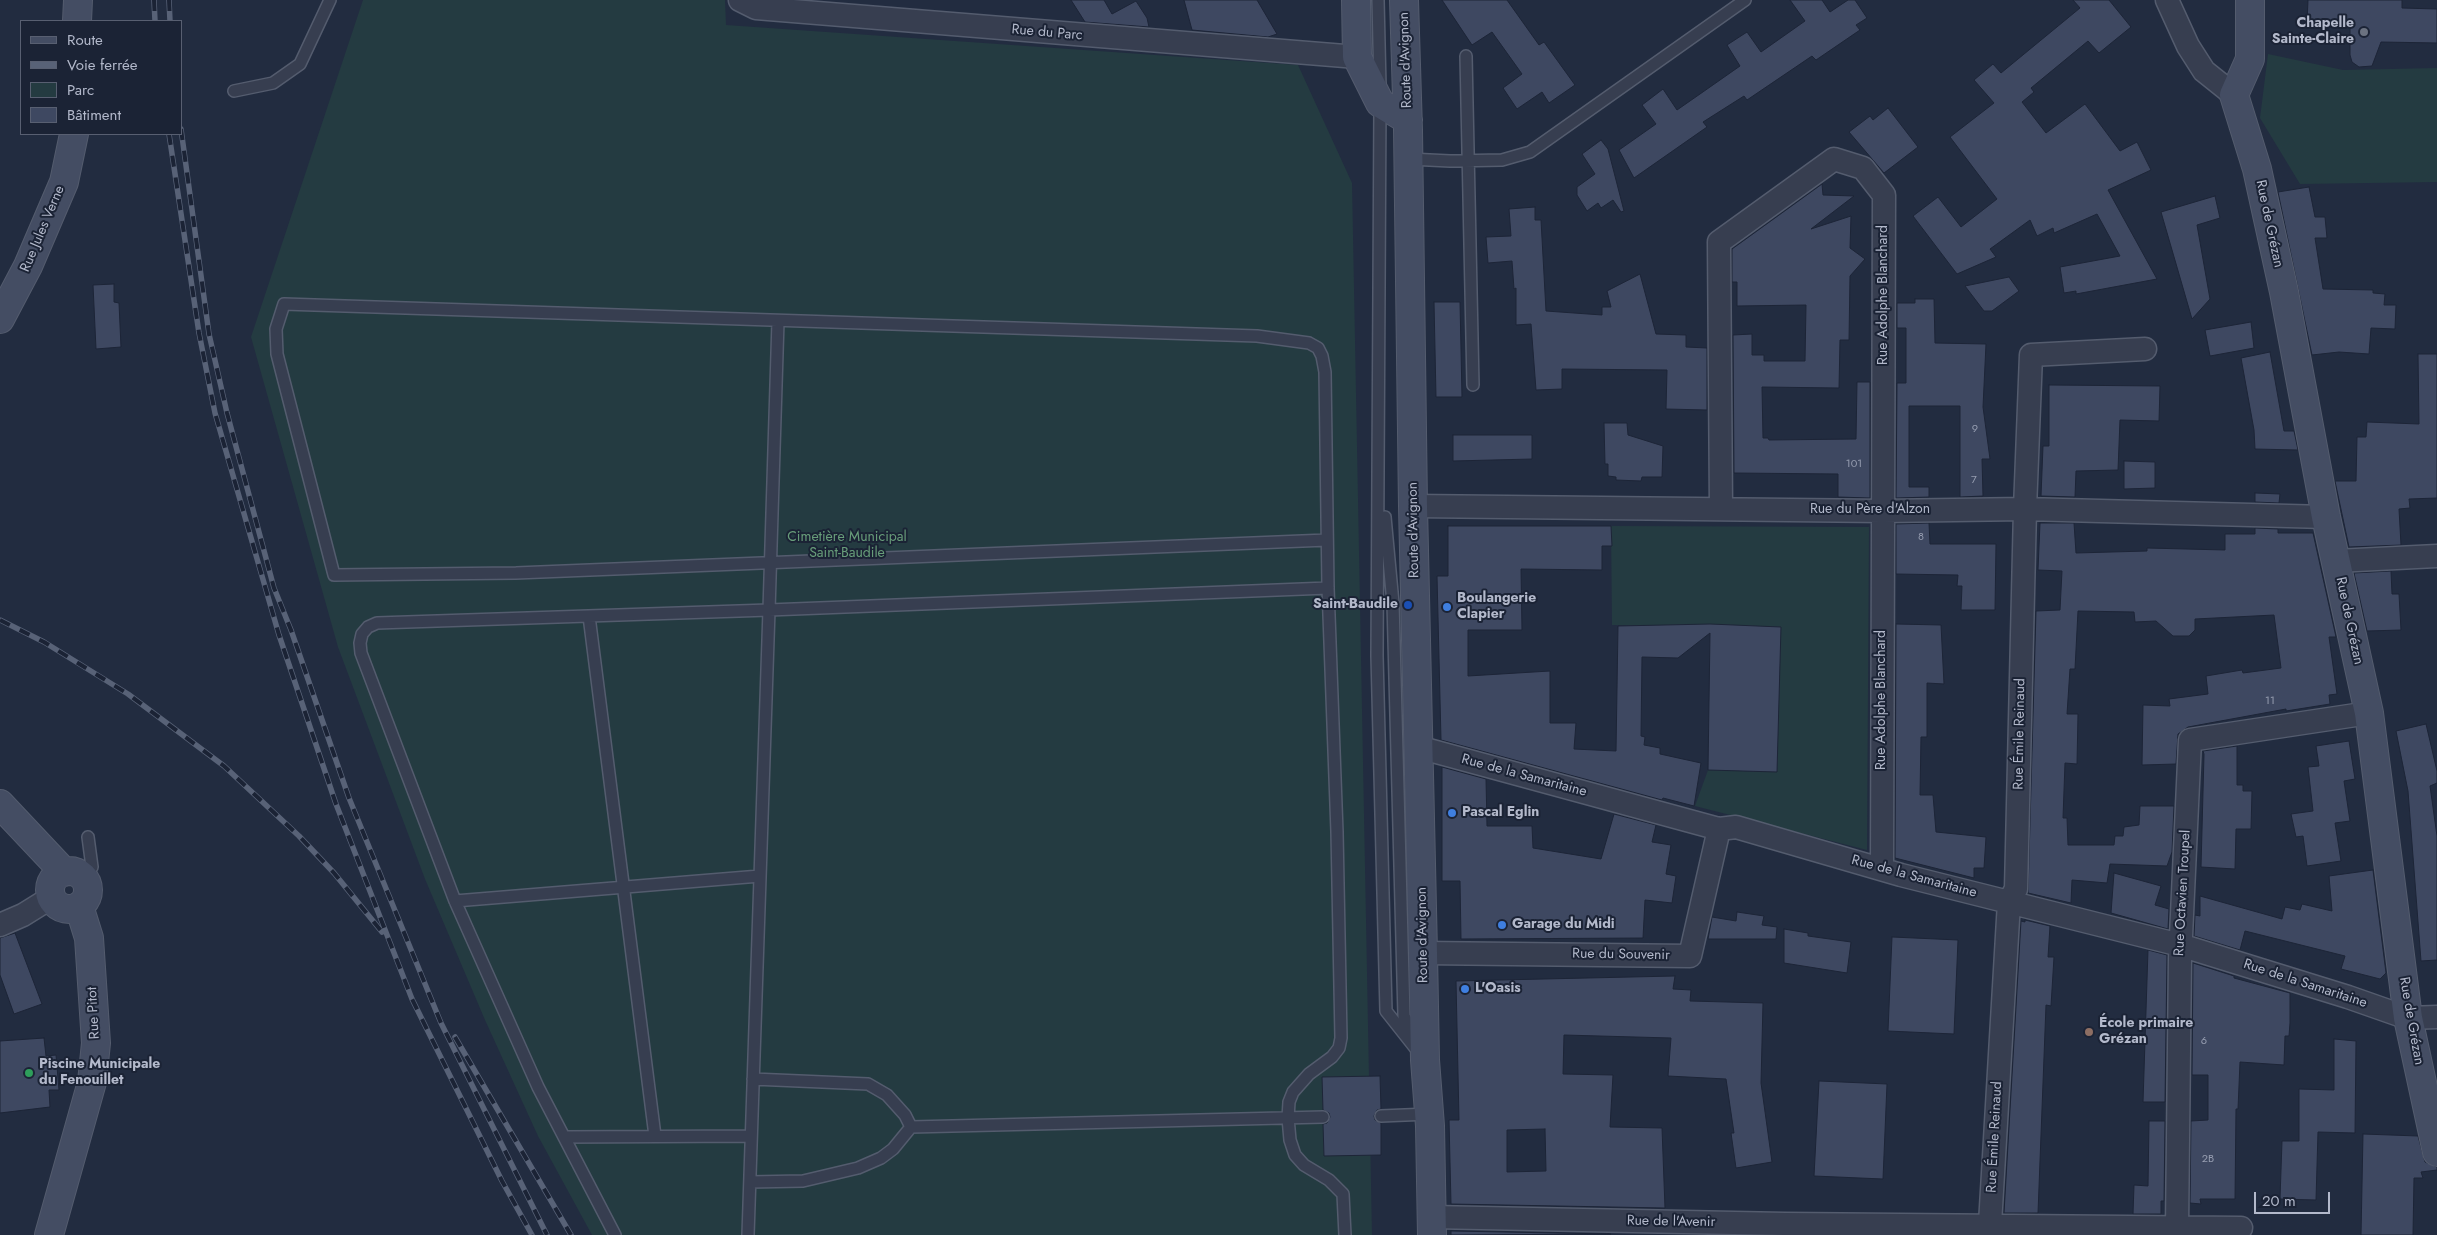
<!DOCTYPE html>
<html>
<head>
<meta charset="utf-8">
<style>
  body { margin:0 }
  #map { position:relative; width:2437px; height:1235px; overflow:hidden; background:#222c40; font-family:Jost,sans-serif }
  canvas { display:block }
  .legend { position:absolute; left:20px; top:20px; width:162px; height:115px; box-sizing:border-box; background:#1b2335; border:1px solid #585f71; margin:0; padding:6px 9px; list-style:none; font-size:15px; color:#b3b9cb }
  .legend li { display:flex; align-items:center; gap:10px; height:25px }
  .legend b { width:25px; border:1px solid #585f71 }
  .scale { position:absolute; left:2254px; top:1192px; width:76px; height:22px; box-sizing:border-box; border:2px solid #b3b9cb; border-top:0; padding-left:6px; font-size:15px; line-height:18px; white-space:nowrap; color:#b3b9cb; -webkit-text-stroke:4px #1b2335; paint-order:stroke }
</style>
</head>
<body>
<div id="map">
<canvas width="2437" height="1235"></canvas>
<ul class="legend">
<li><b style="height:6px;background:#444d63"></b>Route</li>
<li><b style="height:6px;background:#586277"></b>Voie ferrée</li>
<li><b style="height:14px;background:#243b41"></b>Parc</li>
<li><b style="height:14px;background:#3e4861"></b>Bâtiment</li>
</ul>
<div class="scale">20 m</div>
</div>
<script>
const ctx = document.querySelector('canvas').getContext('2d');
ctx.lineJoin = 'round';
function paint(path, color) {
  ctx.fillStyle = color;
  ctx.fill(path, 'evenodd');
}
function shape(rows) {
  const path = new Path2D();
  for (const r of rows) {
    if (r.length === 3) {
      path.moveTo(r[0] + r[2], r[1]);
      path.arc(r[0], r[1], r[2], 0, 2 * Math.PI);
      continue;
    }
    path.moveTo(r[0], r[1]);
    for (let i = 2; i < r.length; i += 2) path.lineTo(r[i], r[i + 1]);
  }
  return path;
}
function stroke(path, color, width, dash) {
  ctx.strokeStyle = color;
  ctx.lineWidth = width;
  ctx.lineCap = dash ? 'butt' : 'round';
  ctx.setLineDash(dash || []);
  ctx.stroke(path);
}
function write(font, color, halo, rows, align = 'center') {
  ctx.font = font + ' Jost,sans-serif';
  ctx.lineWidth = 4;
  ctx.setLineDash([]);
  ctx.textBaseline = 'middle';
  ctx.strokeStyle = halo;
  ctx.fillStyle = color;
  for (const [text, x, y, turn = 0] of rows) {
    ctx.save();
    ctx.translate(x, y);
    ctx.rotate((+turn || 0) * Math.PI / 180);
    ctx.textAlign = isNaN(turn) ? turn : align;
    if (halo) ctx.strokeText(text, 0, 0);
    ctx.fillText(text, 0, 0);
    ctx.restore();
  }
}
paint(shape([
  [363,0,725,0,726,25,1298,65,1352,183,1372,1235,592,1235,538,1136,485,1020,425,879,338,647,251,337],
  [2268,54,2343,70,2437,68,2437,182,2300,184,2260,118],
  [1611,526,1869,527,1867,850,1695,806,1708,770,1777,772,1781,627,1612,625]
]), '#243b41');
const building = shape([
  [1071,0,1104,0,1112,14,1136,1,1147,18,1149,27,1085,22,1071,0],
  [1184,0,1257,0,1277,34,1268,37,1192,30,1184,0],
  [1442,0,1507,0,1539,45,1544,42,1575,85,1549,103,1542,92,1517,109,1503,88,1522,74,1492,32,1472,45,1442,0],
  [1790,0,1822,0,1830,12,1848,0,1855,0,1867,18,1856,25,1860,30,1816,60,1812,56,1747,100,1744,96,1703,122,1707,127,1634,178,1619,150,1656,124,1642,105,1663,89,1677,110,1700,94,1740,66,1727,45,1747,32,1761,52,1805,21,1790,0],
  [2073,0,2109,0,2131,27,2099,53,2088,41,2031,88,2034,92,2022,102,2046,133,2085,104,2120,151,2137,142,2151,170,2108,190,2157,279,2076,294,2076,291,2064,293,2060,267,2120,256,2097,214,2054,233,2053,228,2037,236,2030,220,1990,249,1996,257,1957,274,1913,216,1938,197,1961,227,1997,199,1950,137,1994,103,1974,80,1993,64,2001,73,2080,8,2073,0],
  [2308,0,2402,0,2402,8,2437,9,2437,43,2381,42,2372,66,2359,67,2352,62,2350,55,2350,23,2307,22,2308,0],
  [1888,108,1918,147,1884,173,1849,132,1870,116,1873,120,1888,108],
  [1601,140,1608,149,1624,211,1621,212,1613,200,1601,208,1598,203,1587,211,1577,195,1577,187,1595,174,1582,154,1601,140],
  [1822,184,1823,195,1854,196,1811,229,1851,216,1850,248,1865,259,1850,276,1849,340,1840,340,1839,388,1762,387,1763,438,1768,438,1769,440,1856,439,1857,382,1870,382,1870,498,1838,497,1838,474,1734,473,1733,335,1752,334,1752,355,1764,355,1764,361,1805,361,1806,305,1737,306,1737,282,1732,282,1732,249,1822,184],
  [2309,187,2315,217,2325,217,2327,238,2315,238,2323,289,2373,290,2373,293,2385,294,2384,305,2396,305,2395,329,2371,328,2369,354,2339,352,2312,355,2278,192,2309,187],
  [2215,196,2220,218,2197,225,2210,299,2192,319,2161,212,2215,196],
  [1535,207,1535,220,1541,220,1546,311,1602,315,1602,307,1611,307,1607,291,1640,274,1656,334,1686,335,1686,347,1707,348,1707,410,1666,409,1667,370,1562,369,1562,389,1536,390,1531,324,1516,325,1516,288,1514,289,1512,261,1488,263,1486,237,1511,236,1509,209,1535,207],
  [2009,277,2019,291,1992,311,1984,311,1965,286,2009,277],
  [114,284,114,302,119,303,121,347,96,349,93,285,114,284],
  [1915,299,1934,299,1935,343,1986,344,1983,407,1990,459,1982,459,1983,496,1960,497,1960,406,1909,406,1909,487,1929,487,1929,497,1896,498,1897,383,1906,383,1906,328,1897,328,1897,303,1915,303,1915,299],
  [1434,302,1460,302,1462,397,1436,397,1434,302],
  [2251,322,2254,348,2210,356,2205,330,2251,322],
  [2270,352,2284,431,2294,431,2298,450,2255,449,2254,430,2241,358,2270,352],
  [2418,354,2437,354,2437,498,2409,499,2410,508,2399,509,2401,545,2349,547,2335,481,2356,481,2357,437,2366,437,2367,422,2419,424,2418,354],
  [2049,385,2160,386,2159,421,2120,420,2118,470,2076,471,2075,497,2041,496,2043,446,2049,446,2049,385],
  [1604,423,1627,423,1628,435,1663,446,1662,477,1642,477,1641,481,1616,480,1616,477,1608,476,1608,464,1605,464,1604,423],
  [1453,435,1532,435,1532,459,1453,461,1453,435],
  [2124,461,2155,462,2155,488,2124,489,2124,461],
  [2255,493,2280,494,2279,503,2255,502,2255,493],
  [1929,523,1930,544,1996,544,1995,610,1961,610,1962,586,1957,586,1958,575,1896,574,1896,524,1929,523],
  [2040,523,2074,523,2076,553,2147,551,2147,548,2225,550,2225,534,2255,534,2255,528,2278,529,2278,533,2313,533,2336,637,2329,637,2337,694,2329,695,2330,704,2286,711,2286,709,2188,727,2178,734,2176,764,2142,765,2143,705,2170,706,2169,699,2208,694,2206,676,2242,670,2243,673,2281,668,2274,615,2195,619,2195,630,2189,636,2173,636,2156,621,2135,622,2134,612,2078,611,2075,669,2070,669,2067,714,2078,714,2077,764,2065,763,2063,818,2067,818,2068,845,2114,845,2115,836,2123,836,2124,827,2139,825,2140,806,2174,806,2172,852,2167,866,2110,864,2107,883,2072,880,2071,903,2028,893,2036,611,2060,610,2062,571,2038,570,2040,523],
  [1448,526,1611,526,1612,546,1602,546,1602,570,1521,569,1522,630,1468,630,1468,676,1550,671,1550,723,1576,723,1574,749,1616,751,1618,626,1710,624,1781,627,1777,772,1708,770,1710,633,1678,658,1642,657,1641,736,1645,737,1644,745,1660,748,1660,754,1701,763,1694,806,1663,798,1662,800,1441,740,1437,576,1448,576,1448,526],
  [2391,571,2392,594,2399,594,2401,630,2367,631,2354,573,2391,571],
  [1896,624,1941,625,1944,684,1927,683,1927,737,1921,737,1920,795,1933,795,1936,832,1986,837,1984,868,1974,868,1974,878,1895,858,1896,624],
  [2426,724,2437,771,2437,783,2430,786,2437,836,2437,960,2421,961,2408,791,2396,731,2426,724],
  [2349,741,2355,779,2344,781,2350,821,2335,823,2341,861,2307,866,2303,836,2296,837,2291,814,2313,811,2308,767,2319,766,2316,746,2349,741],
  [2237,746,2237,785,2243,785,2243,791,2252,791,2251,829,2236,829,2235,869,2201,867,2204,754,2203,751,2237,746],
  [1442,767,1486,779,1487,826,1532,826,1533,848,1601,859,1614,814,1656,825,1652,842,1671,845,1666,874,1676,876,1672,903,1645,900,1643,938,1461,939,1460,881,1442,881,1442,767],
  [2373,870,2386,973,2380,979,2341,969,2345,956,2245,931,2240,950,2194,936,2195,915,2200,916,2200,896,2282,919,2285,907,2300,910,2302,904,2332,911,2329,876,2373,870],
  [2114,873,2161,886,2155,905,2169,909,2168,929,2111,913,2114,873],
  [1737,912,1764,916,1762,925,1777,927,1776,939,1708,939,1712,917,1736,921,1737,912],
  [2025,920,2050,926,2048,957,2054,957,2051,1006,2046,1005,2038,1213,2004,1213,2021,921,2025,922,2025,920],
  [1784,929,1808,933,1808,936,1851,942,1847,973,1784,963,1784,929],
  [15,933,42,1004,14,1014,0,975,0,938,15,933],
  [1892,937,1958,940,1954,1034,1888,1031,1892,937],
  [2148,950,2167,955,2165,1102,2143,1102,2148,950],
  [2193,963,2234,976,2234,978,2290,993,2290,1023,2289,1036,2285,1036,2284,1065,2240,1062,2238,1109,2236,1109,2235,1199,2200,1199,2201,1204,2190,1203,2191,1121,2208,1120,2208,1075,2192,1075,2193,963],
  [1675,976,1673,989,1691,990,1690,1001,1763,1003,1761,1083,1772,1162,1736,1168,1731,1133,1734,1133,1726,1079,1668,1076,1671,1038,1564,1035,1563,1074,1613,1075,1610,1127,1662,1128,1665,1208,1451,1204,1449,1120,1459,1120,1456,981,1675,976],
  [1545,1129,1546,1171,1507,1172,1507,1130,1545,1129],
  [44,1038,46,1056,56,1055,59,1090,49,1090,50,1107,0,1113,0,1041,44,1038],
  [2334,1039,2356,1041,2355,1133,2318,1132,2316,1200,2280,1199,2282,1141,2299,1141,2299,1089,2334,1090,2334,1039],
  [1380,1076,1381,1109,1377,1110,1374,1116,1375,1120,1381,1123,1381,1155,1324,1156,1323,1124,1327,1123,1330,1117,1329,1113,1323,1110,1322,1077,1380,1076],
  [1819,1081,1887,1084,1883,1179,1814,1176,1819,1081],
  [2149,1121,2165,1121,2164,1201,2161,1201,2161,1214,2133,1214,2134,1185,2148,1186,2149,1121],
  [2363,1134,2418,1136,2425,1162,2437,1167,2437,1170,2421,1172,2423,1178,2414,1178,2413,1235,2361,1235,2363,1134],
  [1451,1231,1611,1234,1451,1235,1451,1231]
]);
paint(building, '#3e4861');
stroke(building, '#1d2537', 1);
const lane = shape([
  [1378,0,1380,86],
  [1466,56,1473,385],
  [234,91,273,83,300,64,330,0],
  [1380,104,1377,656,1386,1011,1420,1054],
  [1409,159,1450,161,1502,160,1530,152,1745,0],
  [778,321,769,610,1328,588],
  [1385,517,1393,603,1404,1016,1416,1040],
  [1327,540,516,573,334,575,277,354,276,329,284,304,1257,336,1309,343,1318,348,1322,356,1325,372,1328,588,1337,832,1341,1038,1339,1048,1332,1057,1309,1074,1293,1092,1289,1102,1288,1118,1290,1140,1295,1155,1304,1165,1329,1180,1343,1194,1345,1235],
  [589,616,655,1136],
  [81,875,92,867,88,837],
  [455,901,760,876],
  [753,1079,868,1084,887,1095,905,1115,911,1127,1323,1117],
  [1381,1116,1429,1114],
  [564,1137,751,1136],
  [750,1182,803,1181,858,1168,881,1158,893,1149,911,1127],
  [615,1235,538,1087,455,901,361,653,360,643,362,634,368,627,377,623,769,610,748,1235]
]);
const street = shape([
  [740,0,756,8,1357,57],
  [2167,0,2188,46,2204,71,2234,95],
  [1413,506,1883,511,2025,509,2326,517],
  [1721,509,1719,242,1834,159,1863,168,1884,195,1882,869],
  [2336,561,2437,556],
  [1418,747,1719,829,1736,827,1901,875,2180,945,2348,997,2408,1018,2437,1017],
  [0,925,23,915,52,897],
  [1423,953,1690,956,1719,829],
  [1431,1217,1785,1224,2241,1228],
  [1990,1224,2009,902,2016,889,2025,509,2031,355,2145,349],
  [2177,1228,2180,958,2190,740,2369,713]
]);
const secondary = shape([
  [1356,0,1357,57,1380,103,1408,120],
  [1404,0,1408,130,1413,506,1423,953,1425,1060,1430,1126,1432,1235],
  [2250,0,2250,59,2234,95,2257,169,2284,292,2326,517,2369,713,2408,1018,2437,1152],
  [77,21,78,0],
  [0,319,28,266,64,182,74,134],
  [0,804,64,872],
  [69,890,19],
  [49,1235,92,1082,96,1043,89,938,79,906]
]);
stroke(lane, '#545c6e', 14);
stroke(street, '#545c6e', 25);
stroke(secondary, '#545c6e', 30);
stroke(lane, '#373e50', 11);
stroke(street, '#373e50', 22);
stroke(secondary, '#444d63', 28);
const rail = shape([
  [154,0,155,21],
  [169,0,170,21],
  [181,129,209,334,227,413,274,588,291,630,349,798,441,1023,547,1235],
  [169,134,199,333,215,413,279,635,336,804,412,999,502,1181,532,1235],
  [0,620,44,642,128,694,224,766,299,836,334,873,382,932],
  [455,1037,571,1235]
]);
stroke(rail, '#586277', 5.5);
stroke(rail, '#1b2335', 4, [11]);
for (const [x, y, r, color] of [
  [2364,32,5,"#6b7280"],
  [1408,605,5,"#1a4fb4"],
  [1447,607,5,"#3f7fe0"],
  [1452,813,5,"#3f7fe0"],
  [1502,925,5,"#3f7fe0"],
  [1465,989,5,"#3f7fe0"],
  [2089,1032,5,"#8d6e63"],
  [29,1073,5,"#2e9e5b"]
]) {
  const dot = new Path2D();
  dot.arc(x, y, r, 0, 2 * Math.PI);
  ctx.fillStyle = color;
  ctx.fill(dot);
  stroke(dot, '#1b2335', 2);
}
write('11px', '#969db0', null, [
  ["9",1975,429],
  ["101",1854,464],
  ["7",1974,480],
  ["8",1921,537],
  ["11",2270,701],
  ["6",2204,1041],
  ["2B",2208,1159]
]);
write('bold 14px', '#b3b9cb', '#1b2335', [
  ["Chapelle",2354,24,"right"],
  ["Sainte-Claire",2354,40,"right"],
  ["Boulangerie",1457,599],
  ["Clapier",1457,615],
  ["Saint-Baudile",1398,605,"right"],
  ["Pascal Eglin",1462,813],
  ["Garage du Midi",1512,925],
  ["L'Oasis",1475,989],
  ["École primaire",2099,1024],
  ["Grézan",2099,1040],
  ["Piscine Municipale",39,1065],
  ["du Fenouillet",39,1081]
], 'left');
write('14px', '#b3b9cb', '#1b2335', [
  ["Rue du Parc",1047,33,5],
  ["Route d'Avignon",1406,60,-92],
  ["Rue de Grézan",2269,224,78],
  ["Rue Jules Verne",43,229,-67],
  ["Rue Adolphe Blanchard",1884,295,-90],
  ["Rue du Père d'Alzon",1870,510],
  ["Route d'Avignon",1414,530,-91],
  ["Rue de Grézan",2349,621,78],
  ["Rue Adolphe Blanchard",1882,700,-90],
  ["Rue Émile Reinaud",2020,734,-89],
  ["Rue de la Samaritaine",1524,776,15],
  ["Rue de la Samaritaine",1914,877,15],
  ["Rue Octavien Troupel",2183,893,-87],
  ["Route d'Avignon",1423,935,-91],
  ["Rue du Souvenir",1621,955,1],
  ["Rue de la Samaritaine",2305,984,18],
  ["Rue Pitot",94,1013,-93],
  ["Rue de Grézan",2411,1021,80],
  ["Rue Émile Reinaud",1995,1137,-87],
  ["Rue de l'Avenir",1671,1222,1]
]);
write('14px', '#689e7a', '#1b2335', [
  ["Cimetière Municipal",847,538],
  ["Saint-Baudile",847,554]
]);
</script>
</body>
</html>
